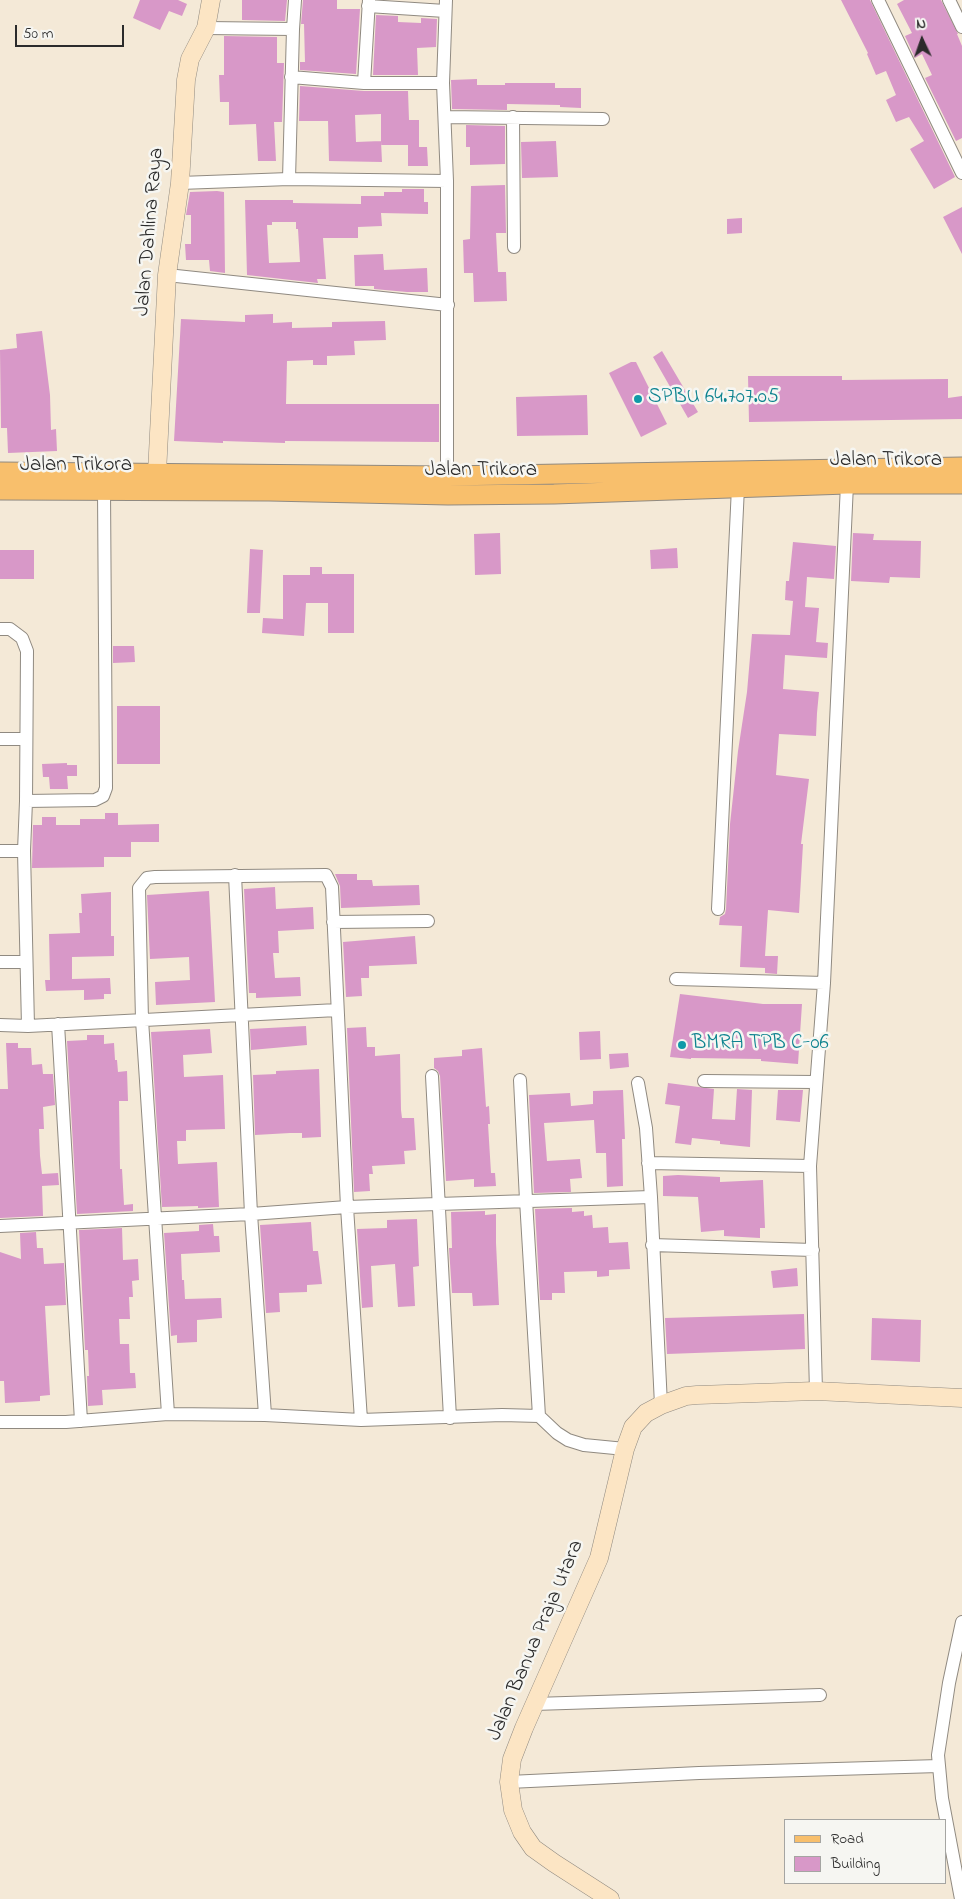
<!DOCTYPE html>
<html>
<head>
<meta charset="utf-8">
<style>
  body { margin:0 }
  #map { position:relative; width:962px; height:1899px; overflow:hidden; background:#f4e9d7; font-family:"Indie Flower",sans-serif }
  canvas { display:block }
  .legend { position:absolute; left:784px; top:1819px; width:162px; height:65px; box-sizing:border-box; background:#f6f6f2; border:1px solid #a5a5a2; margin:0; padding:6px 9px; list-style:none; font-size:15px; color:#2b2b2b }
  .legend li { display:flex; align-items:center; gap:10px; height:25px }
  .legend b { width:25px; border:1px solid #a5a5a2 }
  .north { position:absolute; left:897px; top:15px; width:50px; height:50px; -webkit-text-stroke:4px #f6f6f2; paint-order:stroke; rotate:357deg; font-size:14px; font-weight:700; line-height:20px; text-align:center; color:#2b2b2b }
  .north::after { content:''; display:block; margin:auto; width:18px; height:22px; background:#2b2b2b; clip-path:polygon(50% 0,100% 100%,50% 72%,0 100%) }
  .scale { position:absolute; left:15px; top:25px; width:109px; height:22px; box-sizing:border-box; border:2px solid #2b2b2b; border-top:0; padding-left:6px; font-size:15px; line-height:18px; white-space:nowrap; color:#2b2b2b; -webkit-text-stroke:4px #f6f6f2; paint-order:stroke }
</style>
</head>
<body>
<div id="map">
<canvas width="962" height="1899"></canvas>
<ul class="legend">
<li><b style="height:6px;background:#f8bf6c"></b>Road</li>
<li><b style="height:14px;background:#d898c8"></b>Building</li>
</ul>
<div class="north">N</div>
<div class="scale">50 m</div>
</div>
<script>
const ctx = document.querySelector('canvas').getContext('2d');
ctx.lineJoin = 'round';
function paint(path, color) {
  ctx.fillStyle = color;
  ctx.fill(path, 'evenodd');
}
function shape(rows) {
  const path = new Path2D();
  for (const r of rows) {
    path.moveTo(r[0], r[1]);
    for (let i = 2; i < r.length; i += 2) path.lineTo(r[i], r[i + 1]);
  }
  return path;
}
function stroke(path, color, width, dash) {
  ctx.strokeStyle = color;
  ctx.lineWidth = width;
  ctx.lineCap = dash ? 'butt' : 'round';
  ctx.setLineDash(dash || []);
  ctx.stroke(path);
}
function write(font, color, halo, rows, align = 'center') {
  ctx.font = font + ' "Indie Flower",sans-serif';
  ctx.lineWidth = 5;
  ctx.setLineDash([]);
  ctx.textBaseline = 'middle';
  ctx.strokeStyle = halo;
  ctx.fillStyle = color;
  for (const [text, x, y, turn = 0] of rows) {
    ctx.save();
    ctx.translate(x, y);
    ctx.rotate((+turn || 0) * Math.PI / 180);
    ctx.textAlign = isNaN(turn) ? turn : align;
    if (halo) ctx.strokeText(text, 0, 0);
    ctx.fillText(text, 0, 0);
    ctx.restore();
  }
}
paint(shape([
  [140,0,178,0,187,4,182,16,169,11,160,30,133,18],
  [242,0,287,0,285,21,242,20],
  [303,0,337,0,337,9,360,9,356,74,300,70,300,62,305,62,304,24,301,24],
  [841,0,870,0,955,177,934,189,910,149,924,141,909,117,896,122,886,100,896,95,886,71,876,75,867,54,868,53],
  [904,0,941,0,958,34,957,34,962,46,962,138,956,141,925,78,932,75,922,54,915,58,905,36,912,33,897,4],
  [376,15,398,16,398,22,421,23,421,18,437,19,436,47,417,48,418,75,373,75],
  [224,36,277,37,277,63,284,63,282,122,274,122,276,161,258,161,256,124,229,125,229,102,220,102,219,75,224,75],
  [477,79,477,85,505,85,505,83,555,83,555,88,581,88,581,108,560,107,560,105,507,104,507,110,452,109,451,80],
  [300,86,364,91,408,91,409,120,419,120,419,147,427,147,428,166,408,166,408,145,381,145,381,114,355,115,356,142,381,141,382,162,329,161,328,121,299,121],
  [466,125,505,126,505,168,505,164,470,165,470,147,466,147],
  [556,141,558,177,522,178,521,142],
  [505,185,506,233,496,233,498,272,506,272,507,301,474,302,473,273,464,273,463,240,470,239,471,186],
  [402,189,424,189,424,202,428,202,428,214,381,213,382,226,358,227,358,238,323,238,326,279,317,279,318,283,247,275,245,200,293,200,293,203,361,204,361,196,384,196,384,192,402,192],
  [272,222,296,222,296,229,298,229,300,262,269,263,267,225,272,225],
  [217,191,224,192,225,273,210,271,209,260,186,260,185,244,191,244,191,215,186,215,190,192],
  [962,207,962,254,943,217],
  [742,218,742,233,727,234,727,219],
  [383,254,384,270,427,268,428,292,407,292,374,289,374,286,355,286,354,255],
  [273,314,273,323,292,322,292,328,332,327,332,322,385,321,386,340,354,341,355,355,327,356,327,365,313,365,313,360,287,361,286,404,439,404,439,442,285,441,285,443,223,441,223,443,174,441,181,319,245,322,245,315],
  [42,331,50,395,51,430,56,429,57,451,8,453,7,428,1,428,0,350,17,348,16,334],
  [662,351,698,412,688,418,653,357],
  [631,362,636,362,667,424,641,437,609,373],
  [748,376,842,376,842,380,948,379,948,398,962,396,962,419,749,422],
  [587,395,588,435,517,436,516,397],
  [500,533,501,574,475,575,474,534],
  [853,533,874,534,873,540,921,541,920,578,890,577,889,583,851,581],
  [793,542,836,546,834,579,807,577,805,607,819,608,816,642,828,643,827,658,785,655,783,689,819,692,817,713,816,736,779,734,776,775,809,779,801,844,803,844,799,913,768,910,765,956,778,956,777,974,765,973,765,968,740,967,742,926,719,925,720,917,725,914,726,909,730,824,738,751,747,692,752,634,790,635,793,601,785,600,786,581,789,581],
  [677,548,678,568,651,569,650,550],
  [250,549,263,550,260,613,247,613],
  [0,550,34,550,34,579,0,579],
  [310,567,322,567,322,574,354,574,354,633,328,633,328,603,306,603,304,636,262,633,263,618,283,619,283,575,310,575],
  [113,646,134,646,135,662,113,663],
  [117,706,160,706,160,764,117,764],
  [67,763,67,765,77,765,77,776,67,776,68,789,50,789,49,777,43,777,42,764],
  [105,813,118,813,118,825,159,824,159,842,131,842,131,857,104,857,104,867,32,868,33,825,42,825,42,817,56,817,56,825,80,825,80,819,105,819],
  [335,874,357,874,357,880,372,880,373,886,419,885,420,905,341,908,340,886],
  [275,887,276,909,313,907,314,929,278,931,279,953,273,953,275,978,300,977,301,996,256,998,256,993,249,993,244,889],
  [209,891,215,1002,156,1005,155,982,190,980,189,957,150,959,147,895],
  [111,892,111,936,114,936,114,956,72,957,72,979,110,978,111,994,104,994,104,999,84,1000,84,990,46,991,45,980,50,980,49,934,80,933,79,913,82,913,81,894],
  [415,936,417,964,369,966,369,978,361,978,362,996,346,997,343,942],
  [680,994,763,1004,802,1004,798,1064,761,1061,761,1059,691,1058,691,1059,670,1057],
  [306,1026,307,1045,251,1050,250,1029],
  [366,1027,367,1047,375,1047,375,1056,400,1054,401,1110,402,1118,414,1118,416,1150,404,1151,405,1164,372,1166,373,1174,369,1174,370,1191,354,1192,347,1028],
  [210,1029,212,1053,183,1055,184,1077,223,1075,225,1129,186,1130,186,1141,177,1141,178,1164,217,1162,219,1207,198,1208,198,1206,162,1207,151,1032],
  [600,1031,601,1059,580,1060,579,1032],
  [87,1035,104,1035,104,1044,114,1043,115,1060,117,1060,118,1072,127,1071,128,1101,119,1101,120,1169,122,1169,124,1205,133,1204,133,1211,77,1214,67,1041,87,1040],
  [6,1043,18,1043,18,1048,31,1048,32,1065,42,1064,43,1074,53,1074,55,1105,43,1107,44,1129,39,1129,40,1156,42,1174,58,1173,59,1185,42,1186,43,1216,0,1218,0,1089,8,1089],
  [482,1048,486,1107,489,1106,490,1124,488,1124,491,1173,495,1173,496,1186,474,1187,474,1179,446,1181,440,1076,438,1071,434,1068,434,1058,462,1056,462,1050],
  [628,1053,629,1067,610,1069,609,1054],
  [319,1069,321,1137,302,1138,302,1133,290,1133,255,1135,253,1075,276,1074,276,1071],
  [668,1083,714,1089,712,1119,735,1120,737,1089,752,1090,750,1147,720,1144,720,1141,692,1138,691,1145,675,1143,680,1106,665,1104],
  [623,1090,625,1139,622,1139,623,1186,607,1187,606,1153,596,1153,594,1120,544,1123,547,1161,580,1159,582,1178,570,1179,571,1192,534,1193,529,1095,570,1093,571,1106,593,1104,593,1091],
  [778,1090,803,1090,800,1122,776,1120],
  [678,1175,720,1177,720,1182,763,1180,765,1228,760,1228,760,1238,724,1236,724,1230,701,1232,698,1197,663,1196,663,1176],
  [572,1208,572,1212,584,1211,584,1216,592,1215,593,1228,608,1227,609,1243,628,1242,630,1269,609,1270,609,1276,597,1277,597,1271,564,1272,565,1293,552,1293,552,1300,540,1300,535,1209],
  [485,1211,485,1215,496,1214,496,1243,499,1305,473,1306,472,1293,452,1293,449,1248,452,1248,451,1212],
  [417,1219,419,1266,413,1267,415,1306,398,1307,395,1264,371,1266,373,1307,362,1308,357,1229,387,1228,387,1220],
  [311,1222,313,1251,318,1251,322,1284,307,1285,307,1292,279,1293,280,1312,266,1313,260,1225],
  [213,1224,214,1236,219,1236,220,1252,181,1254,182,1280,184,1280,185,1299,221,1298,222,1318,197,1320,197,1342,177,1343,177,1335,171,1336,164,1233,199,1231,199,1225],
  [122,1228,123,1260,138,1259,139,1280,132,1281,133,1297,129,1297,130,1319,119,1319,120,1344,129,1344,130,1373,135,1373,136,1388,102,1390,103,1405,88,1406,87,1376,89,1376,88,1350,85,1350,79,1230],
  [36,1232,37,1248,43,1248,44,1264,64,1263,66,1305,45,1306,50,1395,40,1396,40,1401,5,1403,4,1381,0,1381,0,1252,21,1259,20,1233],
  [797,1268,798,1286,773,1288,771,1271],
  [804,1314,805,1349,667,1354,665,1318],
  [872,1318,921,1320,920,1362,871,1360]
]), '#d898c8');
const street = shape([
  [878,0,962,173],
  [949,0,962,27],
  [368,6,445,11],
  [206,28,293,29],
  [291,77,364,83,443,83,447,181,447,476],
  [364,83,369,0],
  [443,83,446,0],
  [445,117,603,119],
  [513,117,514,247],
  [289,179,293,29,295,0],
  [180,183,289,179,447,181],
  [167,275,448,305],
  [0,629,10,629,22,638,27,651,26,801,24,851,28,1026],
  [0,739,26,739],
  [26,801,95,800,103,796,106,788,104,490],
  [0,851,24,851],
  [235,875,251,1214,265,1415],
  [718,909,738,487],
  [333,922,428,921],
  [0,962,26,962],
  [676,979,824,983],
  [58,1024,81,1421],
  [0,1025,28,1026,337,1010],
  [432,1076,450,1418],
  [520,1080,526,1200,539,1416],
  [704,1081,815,1082],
  [638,1083,646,1128,651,1197,661,1405],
  [648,1163,810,1166],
  [0,1226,251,1214,347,1207,651,1197],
  [652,1245,813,1250],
  [816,1391,810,1166,824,983,847,484],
  [168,1414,142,1020,139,888,147,878,155,877,326,875,332,887,347,1207,361,1420],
  [0,1422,66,1422,168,1414,265,1415,361,1420,502,1415,539,1416,557,1433,568,1440,584,1445,625,1449],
  [534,1704,820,1695],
  [509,1782,699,1773,939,1766],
  [961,1899,942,1798,938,1755,949,1683,962,1622]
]);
const secondary = shape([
  [157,473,167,275,180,183,186,80,190,59,206,28,211,0],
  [610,1899,554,1863,533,1848,522,1832,513,1810,509,1782,512,1759,524,1728,599,1558,625,1449,633,1427,646,1413,661,1405,686,1396,697,1395,816,1391,962,1398]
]);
const primary = shape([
  [0,472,447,476,962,467],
  [0,490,269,491,448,495,554,494,847,484,962,484]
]);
stroke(street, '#908a81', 14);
stroke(secondary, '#908a81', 19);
stroke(primary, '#908a81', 21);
stroke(street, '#fff', 12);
stroke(secondary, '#fce5c4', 18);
stroke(primary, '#f8bf6c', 19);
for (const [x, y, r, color] of [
  [638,399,5,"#0f9aa8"],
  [682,1045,5,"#0f9aa8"]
]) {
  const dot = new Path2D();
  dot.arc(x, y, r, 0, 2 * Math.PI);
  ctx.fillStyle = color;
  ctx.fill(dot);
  stroke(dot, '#f6f6f2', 2);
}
write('21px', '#2b2b2b', '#f6f6f2', [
  ["Jalan Dahlina Raya",151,232,-85],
  ["Jalan Trikora",886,462],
  ["Jalan Trikora",76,467],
  ["Jalan Trikora",481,472],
  ["Jalan Banua Praja Utara",537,1641,-67]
]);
write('21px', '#0d838f', '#f6f6f2', [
  ["SPBU 64.707.05",648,399],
  ["BMRA TPB C-06",692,1045]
], 'left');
</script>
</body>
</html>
